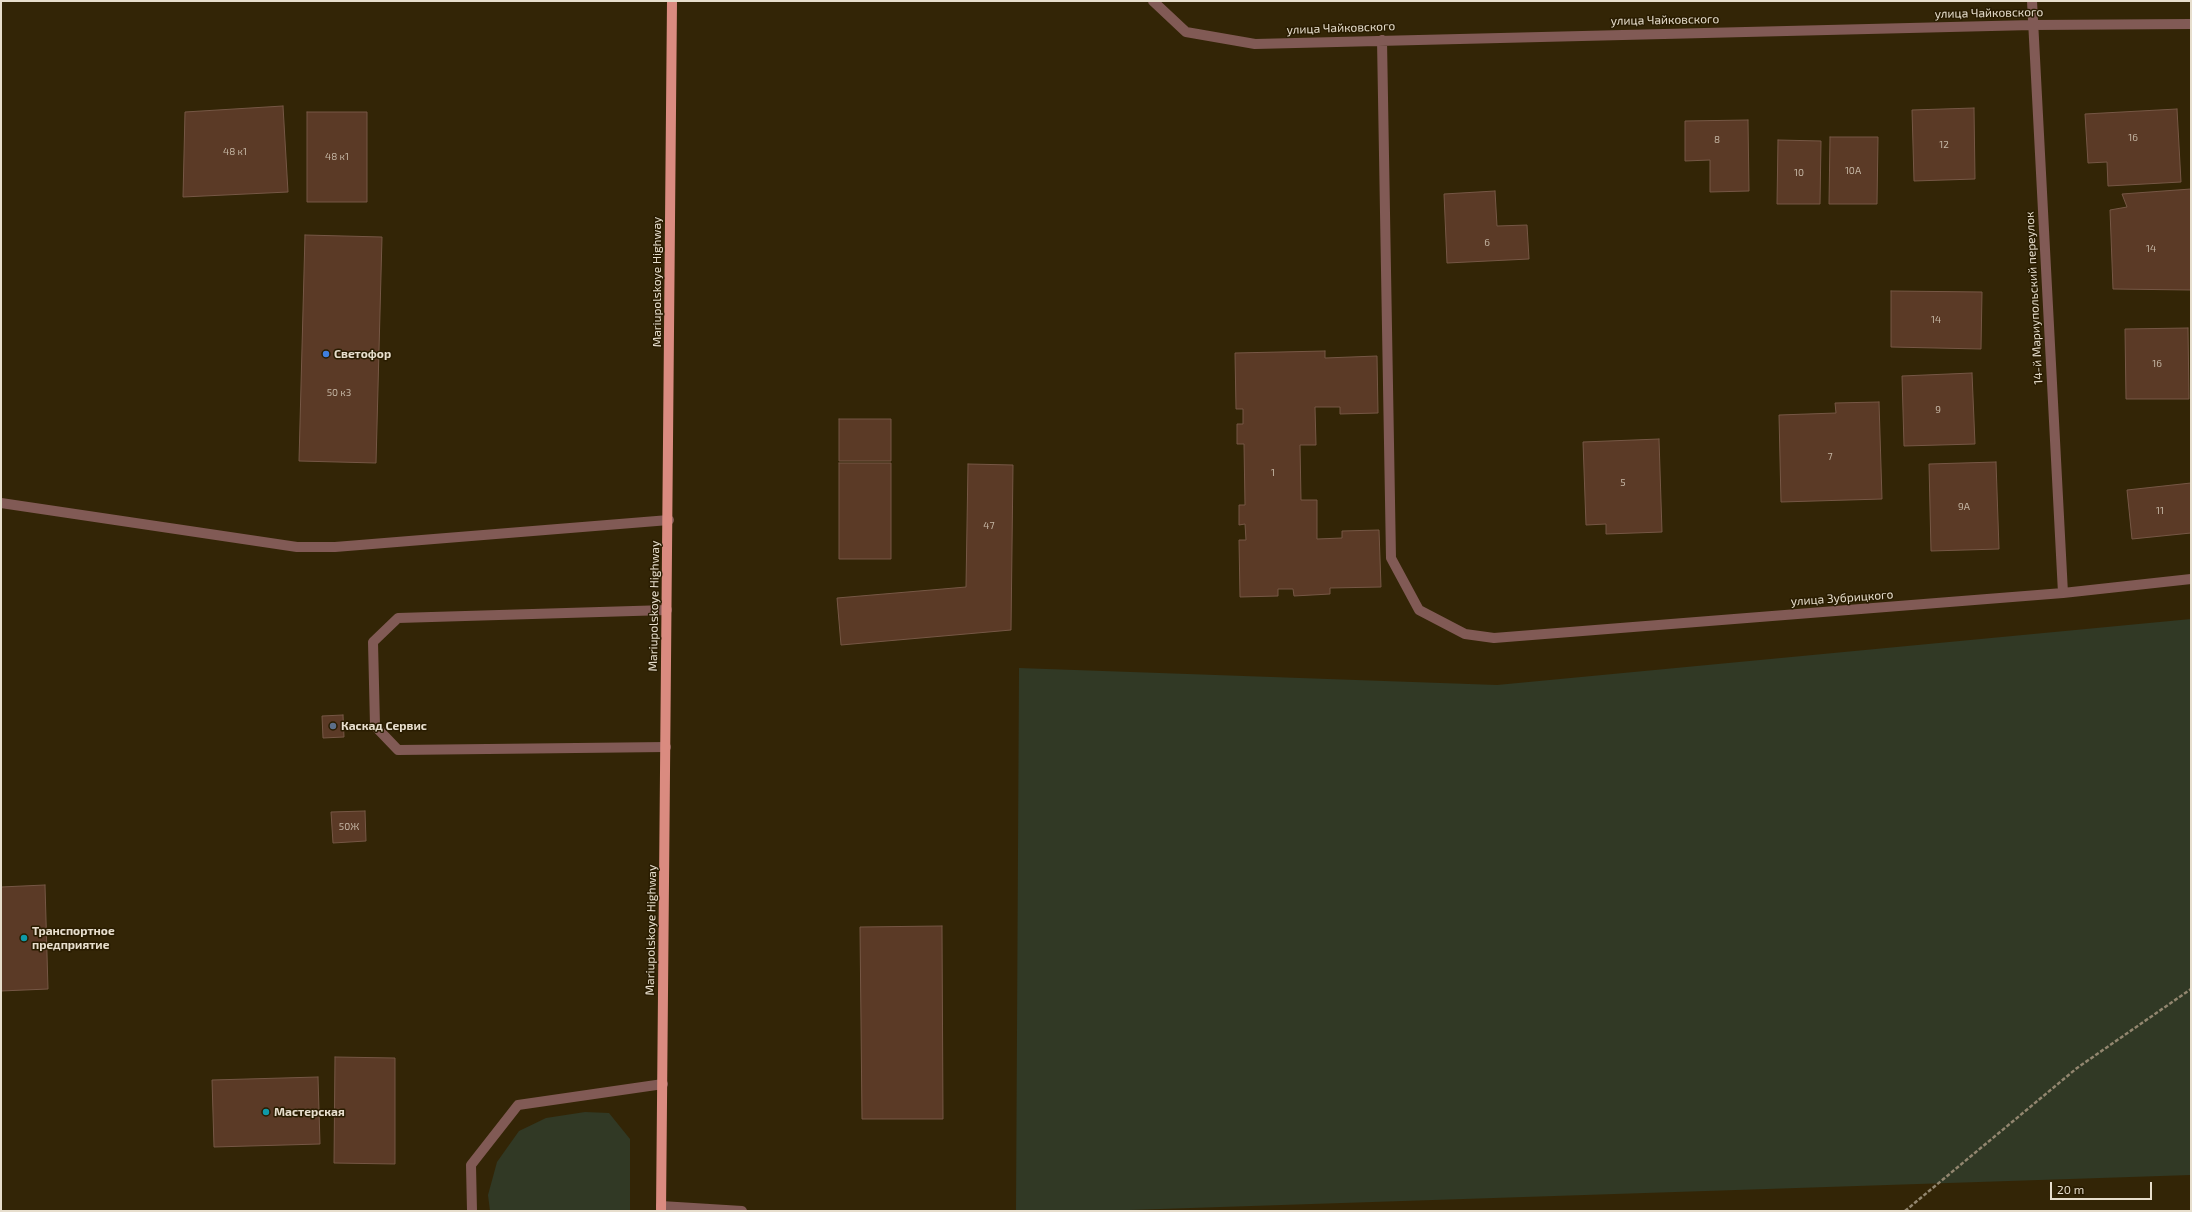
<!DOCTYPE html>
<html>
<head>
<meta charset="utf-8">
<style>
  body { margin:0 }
  #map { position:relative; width:2192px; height:1212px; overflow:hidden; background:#332506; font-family:"Exo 2",sans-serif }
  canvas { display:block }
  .frame { position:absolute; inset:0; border:2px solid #e7decd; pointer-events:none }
  .scale { position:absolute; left:2050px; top:1182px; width:102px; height:18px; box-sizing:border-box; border:2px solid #e7decd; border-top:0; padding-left:5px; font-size:12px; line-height:14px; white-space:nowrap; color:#e7decd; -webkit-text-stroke:3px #291c00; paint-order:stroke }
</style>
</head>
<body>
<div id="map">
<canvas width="2192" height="1212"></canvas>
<div class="frame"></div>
<div class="scale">20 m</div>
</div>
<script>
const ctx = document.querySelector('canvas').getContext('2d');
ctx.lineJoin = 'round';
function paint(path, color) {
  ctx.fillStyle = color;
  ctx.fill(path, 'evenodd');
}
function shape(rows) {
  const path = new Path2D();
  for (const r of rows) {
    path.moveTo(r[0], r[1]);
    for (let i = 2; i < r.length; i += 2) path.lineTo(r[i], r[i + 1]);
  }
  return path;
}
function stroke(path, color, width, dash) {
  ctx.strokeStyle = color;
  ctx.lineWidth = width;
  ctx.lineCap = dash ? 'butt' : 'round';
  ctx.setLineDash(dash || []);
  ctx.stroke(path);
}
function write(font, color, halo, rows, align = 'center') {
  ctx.font = font + ' "Exo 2",sans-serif';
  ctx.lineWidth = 3;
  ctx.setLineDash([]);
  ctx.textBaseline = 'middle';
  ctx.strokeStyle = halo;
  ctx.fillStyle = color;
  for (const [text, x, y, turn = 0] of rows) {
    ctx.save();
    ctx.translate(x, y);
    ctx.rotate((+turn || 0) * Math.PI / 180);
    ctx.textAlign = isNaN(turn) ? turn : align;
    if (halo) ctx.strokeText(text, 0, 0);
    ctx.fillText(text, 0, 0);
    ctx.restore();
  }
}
paint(shape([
  [2191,619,2191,1175,1100,1211,1016,1211,1019,668,1497,685],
  [585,1112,609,1113,630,1139,630,1211,490,1211,488,1195,497,1162,519,1131,546,1118]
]), '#313925');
const building = shape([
  [283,106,288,192,183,197,185,112,283,106],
  [1974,108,1975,179,1914,181,1912,110,1974,108],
  [2177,109,2181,182,2108,186,2107,162,2088,163,2085,114,2177,109],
  [307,112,367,112,367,202,307,202,307,112],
  [1748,120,1749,191,1710,192,1710,160,1685,161,1685,121,1748,120],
  [1830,137,1878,137,1877,204,1829,204,1830,137],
  [1778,140,1821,141,1820,204,1777,204,1778,140],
  [2191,189,2191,290,2113,289,2110,210,2127,207,2122,194,2191,189],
  [1495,191,1497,226,1527,225,1529,259,1447,263,1444,194,1495,191],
  [305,235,382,237,376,463,299,461,305,235],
  [1891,291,1982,292,1981,349,1891,347,1891,291],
  [2188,328,2189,399,2126,399,2125,329,2188,328],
  [1325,351,1325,358,1377,356,1378,413,1340,414,1340,407,1315,407,1316,445,1300,445,1301,500,1317,500,1317,539,1342,538,1342,531,1379,530,1381,587,1330,588,1330,594,1294,596,1293,589,1278,589,1278,596,1240,597,1239,540,1246,540,1245,524,1239,525,1239,505,1245,505,1244,444,1237,444,1237,424,1243,424,1243,409,1236,409,1235,353,1325,351],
  [1972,373,1975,444,1904,446,1902,376,1972,373],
  [1879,402,1882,499,1781,502,1779,415,1836,413,1835,403,1879,402],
  [839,419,891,419,891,461,839,461,839,419],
  [1659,439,1662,532,1606,534,1606,524,1586,525,1583,442,1659,439],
  [1996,462,1999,549,1931,551,1929,464,1996,462],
  [839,463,891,463,891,559,839,559,839,463],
  [968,464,1013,465,1011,630,841,645,837,598,966,587,968,464],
  [2191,483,2191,533,2132,539,2127,490,2191,483],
  [343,715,344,737,323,738,322,716,343,715],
  [365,811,366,841,333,843,331,812,365,811],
  [45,885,48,989,1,991,1,887,45,885],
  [942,926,943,1119,862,1119,860,927,942,926],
  [335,1057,395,1058,395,1164,334,1163,335,1057],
  [318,1077,320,1144,214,1147,212,1080,318,1077]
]);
paint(building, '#5b3a26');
stroke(building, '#765745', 1);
stroke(shape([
  [1905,1211,2077,1068,2191,989]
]), '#92866f', 2.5, [4, 2]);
stroke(shape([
  [1153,1,1186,32,1255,44,2032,25,2191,24],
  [2032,1,2063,593],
  [1382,40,1391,558,1419,610,1465,634,1494,638,2063,593,2191,579],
  [1,503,297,547,335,547,669,520],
  [666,747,398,750,375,726,373,642,398,618,667,610],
  [661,1206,742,1211],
  [472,1211,471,1165,518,1105,663,1084]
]), '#815a55', 10);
stroke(shape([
  [661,1211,672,1]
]), '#da8b80', 10);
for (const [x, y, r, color] of [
  [326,354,4,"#3f7fe0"],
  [333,726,4,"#5c6f8a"],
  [24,938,4,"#0f9aa8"],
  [266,1112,4,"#0f9aa8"]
]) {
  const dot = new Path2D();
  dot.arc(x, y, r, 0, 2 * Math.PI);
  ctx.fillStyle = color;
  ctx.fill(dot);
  stroke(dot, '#291c00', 1.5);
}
write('10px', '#c4b5a3', null, [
  ["16",2133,138],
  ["8",1717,140],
  ["12",1944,145],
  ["48 к1",235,152],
  ["48 к1",337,157],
  ["10А",1853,171],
  ["10",1799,173],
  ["6",1487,243],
  ["14",2151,249],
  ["14",1936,320],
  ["16",2157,364],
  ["50 к3",339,393],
  ["9",1938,410],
  ["7",1830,457],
  ["1",1273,473],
  ["5",1623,483],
  ["9А",1964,507],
  ["11",2160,511],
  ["47",989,526],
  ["50Ж",349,827]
]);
write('12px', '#e7decd', '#291c00', [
  ["улица Чайковского",1989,13,-1],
  ["улица Чайковского",1665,20,-1],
  ["улица Чайковского",1341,28,-2],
  ["Mariupolskoye Highway",657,282,-90],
  ["14-й Мариупольский переулок",2034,298,-93],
  ["улица Зубрицкого",1842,598,-4],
  ["Mariupolskoye Highway",654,606,-89],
  ["Mariupolskoye Highway",651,930,-89]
]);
write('bold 12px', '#e7decd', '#291c00', [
  ["Светофор",334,354],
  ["Каскад Сервис",341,726],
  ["Транспортное",32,931],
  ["предприятие",32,945],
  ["Мастерская",274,1112]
], 'left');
</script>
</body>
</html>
